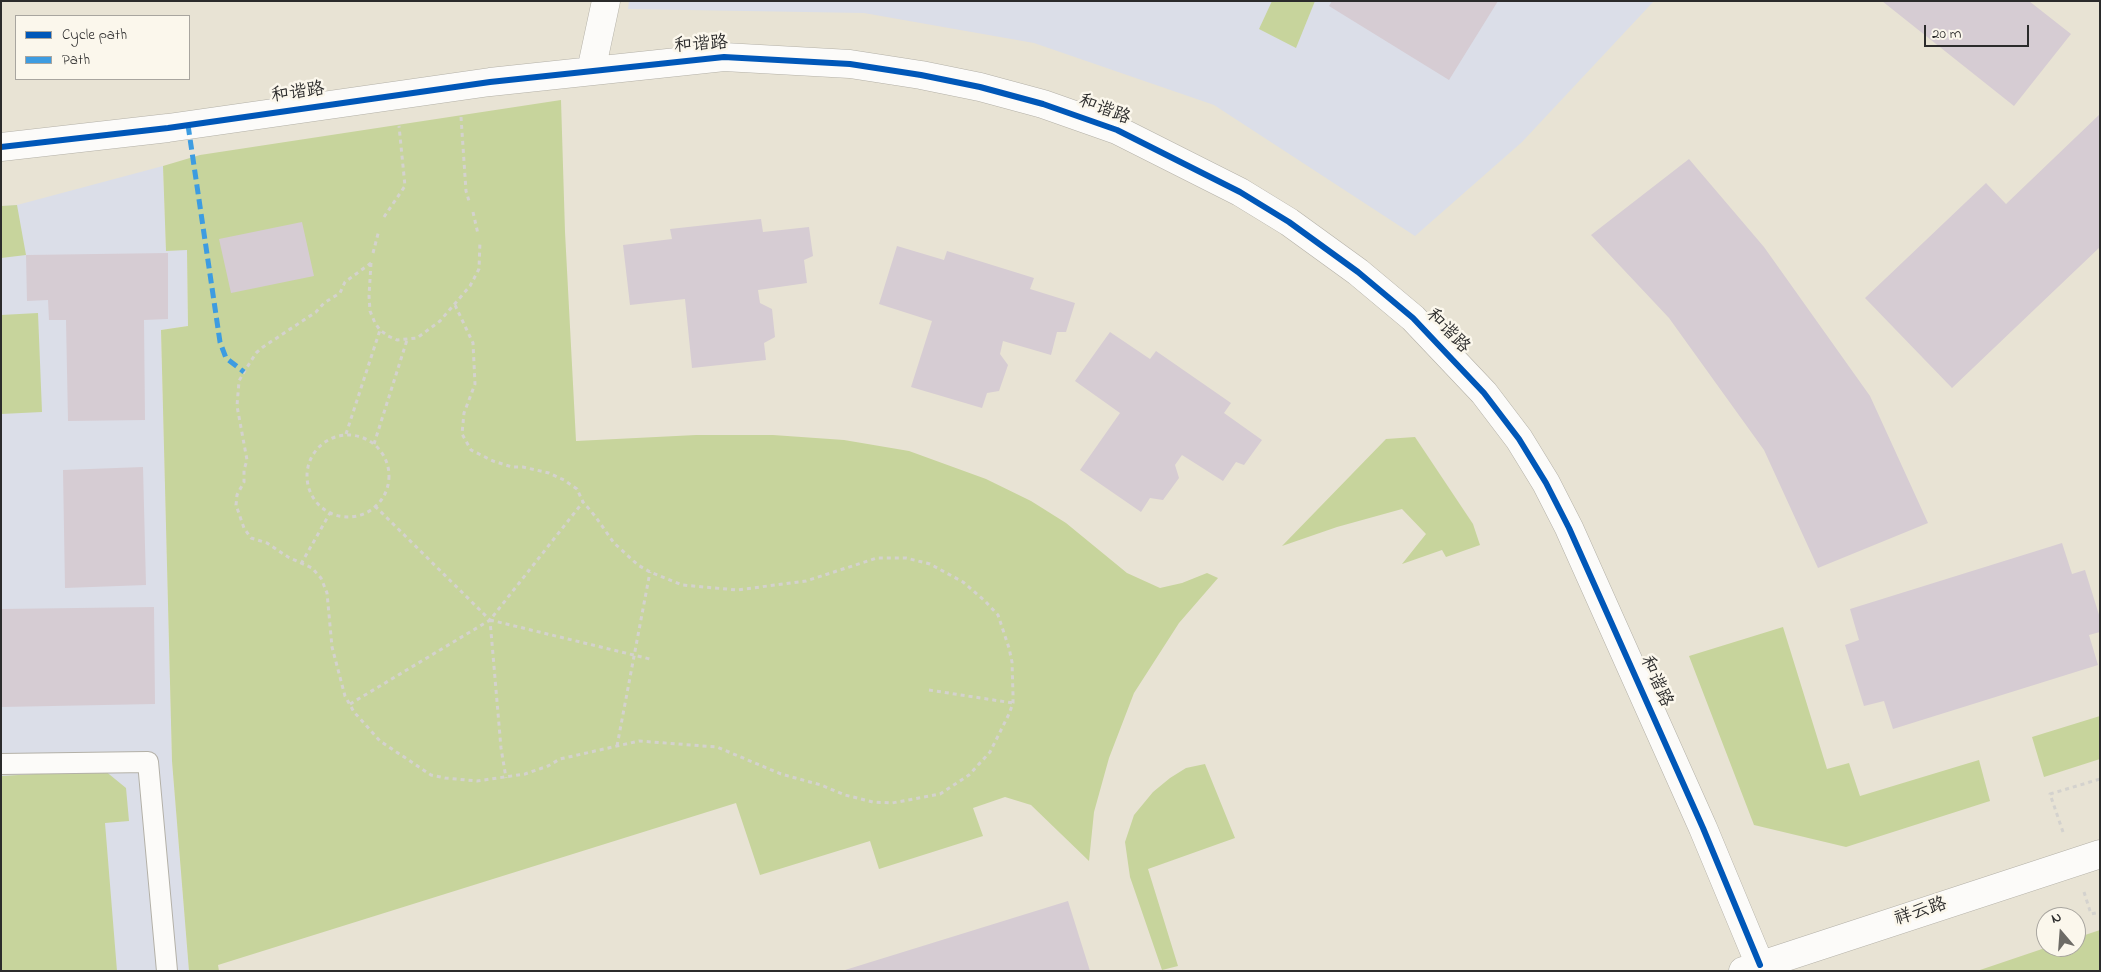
<!DOCTYPE html>
<html>
<head>
<meta charset="utf-8">
<style>
  body { margin:0 }
  #map { position:relative; width:2101px; height:972px; overflow:hidden; background:#e8e3d4; font-family:"Indie Flower",sans-serif }
  canvas { display:block }
  .frame { position:absolute; inset:0; border:2px solid #2b2b2b; pointer-events:none }
  .legend { position:absolute; left:15px; top:15px; width:175px; height:65px; box-sizing:border-box; background:#fbf7ec; border:1px solid #a8a59f; margin:0; padding:6px 9px; list-style:none; font-size:15px; color:#2b2b2b }
  .legend li { display:flex; align-items:center; gap:10px; height:25px }
  .legend b { width:25px; border:1px solid #a8a59f }
  .north { position:absolute; left:2036px; top:907px; width:50px; height:50px; box-sizing:border-box; background:#fbf7ec; border:1px solid #a8a59f; border-radius:50%; rotate:342deg; font-size:14px; font-weight:700; line-height:20px; text-align:center; color:#2b2b2b }
  .north::after { content:''; display:block; margin:auto; width:18px; height:22px; background:#6d6b66; clip-path:polygon(50% 0,100% 100%,50% 72%,0 100%) }
  .scale { position:absolute; left:1924px; top:25px; width:105px; height:22px; box-sizing:border-box; border:2px solid #2b2b2b; border-top:0; padding-left:6px; font-size:15px; line-height:18px; white-space:nowrap; color:#2b2b2b; -webkit-text-stroke:4px #fbf7ec; paint-order:stroke }
</style>
</head>
<body>
<div id="map">
<canvas width="2101" height="972"></canvas>
<div class="frame"></div>
<ul class="legend">
<li><b style="height:6px;background:#0057b8"></b>Cycle path</li>
<li><b style="height:6px;background:#3d9ce1"></b>Path</li>
</ul>
<div class="north">N</div>
<div class="scale">20 m</div>
</div>
<script>
const ctx = document.querySelector('canvas').getContext('2d');
ctx.lineJoin = 'round';
function paint(path, color) {
  ctx.fillStyle = color;
  ctx.fill(path, 'evenodd');
}
function shape(rows) {
  const path = new Path2D();
  for (const r of rows) {
    if (r.length === 3) {
      path.moveTo(r[0] + r[2], r[1]);
      path.arc(r[0], r[1], r[2], 0, 2 * Math.PI);
      continue;
    }
    path.moveTo(r[0], r[1]);
    for (let i = 2; i < r.length; i += 2) path.lineTo(r[i], r[i + 1]);
  }
  return path;
}
function stroke(path, color, width, dash) {
  ctx.strokeStyle = color;
  ctx.lineWidth = width;
  ctx.lineCap = dash ? 'butt' : 'round';
  ctx.setLineDash(dash || []);
  ctx.stroke(path);
}
function write(font, color, halo, rows, align = 'center') {
  ctx.font = font + ' "Indie Flower","LXGW WenKai TC",sans-serif';
  ctx.lineWidth = 5;
  ctx.setLineDash([]);
  ctx.textBaseline = 'middle';
  ctx.strokeStyle = halo;
  ctx.fillStyle = color;
  for (const [text, x, y, turn = 0] of rows) {
    ctx.save();
    ctx.translate(x, y);
    ctx.rotate((+turn || 0) * Math.PI / 180);
    ctx.textAlign = isNaN(turn) ? turn : align;
    if (halo) ctx.strokeText(text, 0, 0);
    ctx.fillText(text, 0, 0);
    ctx.restore();
  }
}
paint(shape([
  [629,1,1654,1,1522,142,1415,236,1214,105,1034,43,864,13,628,9],
  [163,166,166,251,187,249,188,326,161,330,172,761,189,971,1,971,1,206,17,205]
]), '#dbdee8');
paint(shape([
  [1272,1,1315,1,1296,48,1259,29],
  [561,100,565,232,576,441,696,435,773,435,844,440,909,451,986,479,1031,501,1066,523,1127,573,1160,588,1182,583,1207,573,1218,578,1179,623,1134,693,1109,758,1094,812,1089,861,1031,805,1005,797,973,808,983,836,879,869,870,841,760,875,736,803,218,965,219,971,189,971,172,761,161,330,188,326,187,250,166,251,163,166,200,155],
  [17,205,26,255,1,258,1,206],
  [38,313,42,412,1,414,1,315],
  [1415,437,1473,524,1480,545,1446,557,1442,550,1402,564,1426,534,1402,509,1337,527,1282,546,1386,439],
  [1783,627,1827,769,1849,763,1860,796,1979,760,1990,801,1846,847,1754,825,1689,656],
  [2100,716,2100,759,2044,777,2032,737],
  [1205,764,1235,838,1148,869,1178,966,1162,970,1130,877,1125,842,1134,815,1153,792,1170,778,1186,768],
  [104,770,126,788,129,821,105,823,117,971,1,971,1,776],
  [2100,930,2100,971,1977,971,2048,947,2076,947,2076,938]
]), '#c7d49c');
paint(shape([
  [1332,1,1498,1,1449,80,1329,6],
  [1882,1,2029,1,2071,34,2014,106],
  [2100,114,2100,247,1952,388,1865,298,1986,183,2006,204],
  [1689,159,1764,247,1870,396,1928,523,1818,568,1764,450,1669,318,1591,235],
  [761,219,763,232,809,227,813,256,804,260,807,283,758,290,760,303,772,309,775,337,764,343,766,360,692,368,685,299,630,305,623,245,672,239,670,229],
  [302,222,314,276,231,293,219,239],
  [897,246,944,260,947,251,1034,278,1030,289,1075,303,1066,332,1057,332,1051,355,1003,341,1000,354,1008,365,999,391,987,393,982,408,911,387,932,321,879,304],
  [168,253,168,319,144,320,145,420,68,421,66,320,49,320,48,300,27,301,26,255],
  [1110,332,1150,359,1156,351,1231,403,1224,413,1262,440,1244,465,1236,462,1223,481,1182,455,1175,465,1179,478,1163,500,1150,498,1141,512,1080,470,1120,413,1075,381],
  [143,467,146,585,65,588,63,470],
  [2062,543,2072,574,2085,570,2100,618,2100,632,2089,635,2098,665,1893,729,1884,701,1864,706,1845,645,1859,640,1850,609],
  [154,607,155,704,1,707,1,609],
  [1068,901,1090,971,845,971,845,970]
]), '#d6ccd3');
const service = shape([
  [1,764,148,762,167,971]
]);
const tertiary = shape([
  [591,71,606,1],
  [1,147,168,128,490,82,724,57,850,64,921,75,980,87,1043,104,1117,130,1240,192,1289,222,1358,272,1413,318,1484,393,1519,439,1546,483,1569,528,1703,828,1760,965]
]);
const secondary = shape([
  [1743,971,2100,854]
]);
stroke(service, '#b3b0a7', 22);
stroke(tertiary, '#b3b0a7', 29);
stroke(secondary, '#b3b0a7', 29);
stroke(shape([
  [461,117,466,191,469,201],
  [473,212,478,234],
  [384,217,405,186,399,126],
  [373,253,379,230],
  [371,263,345,282,340,293,324,303,316,312,263,347,256,353,244,372,239,381,237,406,247,460,244,470,244,482,237,495,236,505,244,528,251,538,267,543,288,557,312,568,321,578,327,593,332,647,345,696,354,712,380,741,431,775,445,778,477,781,525,774,548,766,560,759,639,741,717,747,781,774,821,785,845,795,873,802,892,803,940,794,969,775,990,752,1009,714,1013,703,1013,694,1012,662,1009,648,998,615,985,601,963,582,930,564,906,558,877,558,806,581,737,590,682,585,650,572,638,565,614,543,595,516,583,502,577,489,564,480,549,473,523,467,512,467,493,461,471,450,462,434,464,413,475,384,473,343,455,305],
  [371,263,369,296,370,311,375,323,380,330,388,336,397,340,417,338,440,321,470,286,479,269,480,241],
  [346,434,380,330],
  [348,476,41],
  [374,444,407,340],
  [375,506,490,620,501,748,506,778],
  [301,564,330,513],
  [490,620,650,659],
  [929,690,1013,703],
  [350,704,490,620,583,502],
  [617,746,650,572],
  [2063,832,2050,794,2100,779],
  [2084,892,2091,914,2100,912]
]), '#d4d2ce', 3, [4, 4]);
stroke(service, '#fcfbf9', 20);
stroke(tertiary, '#fcfbf9', 28);
stroke(secondary, '#fcfbf9', 28);
stroke(shape([
  [188,125,220,342,226,358,244,372]
]), '#3d9ce1', 5, [10, 5]);
stroke(shape([
  [1,147,168,128,490,82,724,57,850,64,921,75,980,87,1043,104,1117,130,1240,192,1289,222,1358,272,1413,318,1484,393,1519,439,1546,483,1569,528,1703,828,1760,965]
]), '#0057b8', 6);
write('18px', '#2b2b2b', '#fbf7ec', [
  ["和谐路",701,46,-4],
  ["和谐路",298,94,-8],
  ["和谐路",1104,111,21],
  ["和谐路",1447,332,46],
  ["和谐路",1655,682,66],
  ["祥云路",1921,913,-18]
]);
</script>
</body>
</html>
